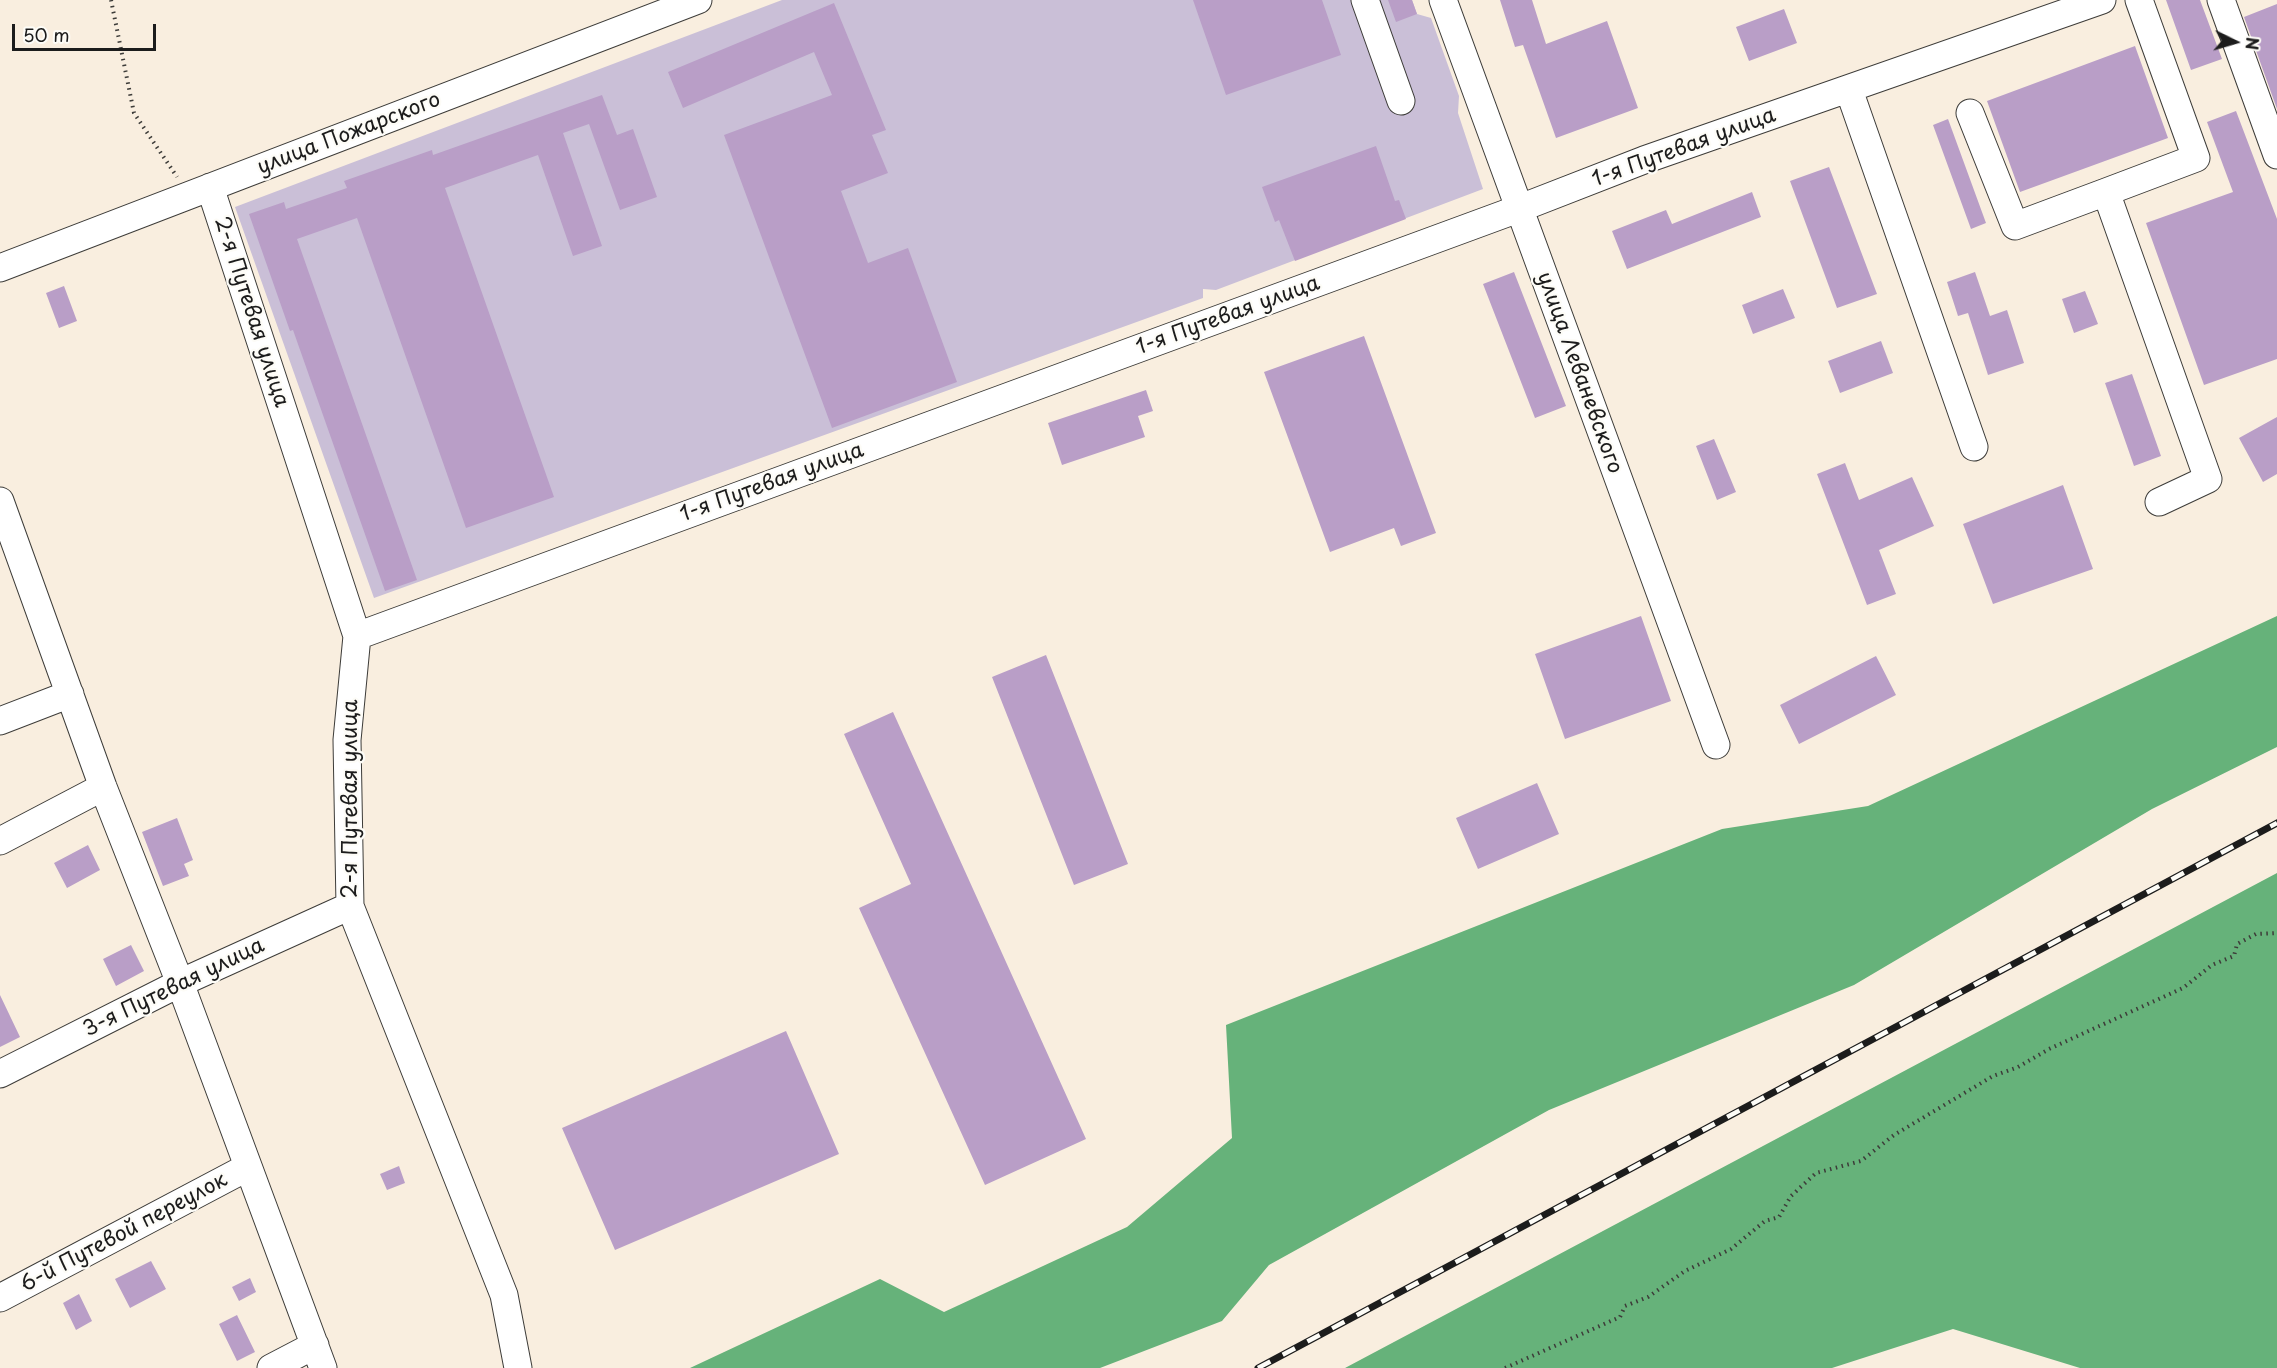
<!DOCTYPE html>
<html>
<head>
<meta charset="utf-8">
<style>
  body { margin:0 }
  #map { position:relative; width:2277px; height:1368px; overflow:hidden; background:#f9eedf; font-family:"Playpen Sans",sans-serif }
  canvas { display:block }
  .north { position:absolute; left:2205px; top:12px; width:60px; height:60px; -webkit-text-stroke:4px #fdfcf7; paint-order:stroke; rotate:95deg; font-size:16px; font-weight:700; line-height:24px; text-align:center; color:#1c1c1c }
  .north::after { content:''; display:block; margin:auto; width:21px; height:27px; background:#1c1c1c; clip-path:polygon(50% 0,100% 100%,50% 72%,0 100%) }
  .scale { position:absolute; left:12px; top:24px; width:144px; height:27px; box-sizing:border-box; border:3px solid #1c1c1c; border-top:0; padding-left:8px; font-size:18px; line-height:21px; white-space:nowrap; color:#1c1c1c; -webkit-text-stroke:4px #fdfcf7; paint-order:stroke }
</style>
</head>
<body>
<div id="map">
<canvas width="2277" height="1368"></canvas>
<div class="north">N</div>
<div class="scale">50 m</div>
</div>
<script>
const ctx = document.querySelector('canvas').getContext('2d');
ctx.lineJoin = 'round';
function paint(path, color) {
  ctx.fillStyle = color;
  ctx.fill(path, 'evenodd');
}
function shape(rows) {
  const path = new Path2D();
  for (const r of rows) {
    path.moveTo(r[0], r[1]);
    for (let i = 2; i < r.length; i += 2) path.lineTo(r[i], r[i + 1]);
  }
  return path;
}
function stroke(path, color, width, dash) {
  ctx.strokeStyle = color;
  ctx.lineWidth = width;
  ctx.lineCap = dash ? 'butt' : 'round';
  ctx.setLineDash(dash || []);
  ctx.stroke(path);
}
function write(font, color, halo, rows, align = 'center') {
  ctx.font = font + ' "Playpen Sans",sans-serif';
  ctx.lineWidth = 4.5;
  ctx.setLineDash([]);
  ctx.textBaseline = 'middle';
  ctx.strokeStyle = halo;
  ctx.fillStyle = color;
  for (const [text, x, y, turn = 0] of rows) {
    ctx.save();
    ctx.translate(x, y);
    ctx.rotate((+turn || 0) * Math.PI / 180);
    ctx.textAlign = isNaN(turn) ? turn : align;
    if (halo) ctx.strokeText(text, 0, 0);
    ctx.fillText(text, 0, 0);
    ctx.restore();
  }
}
paint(shape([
  [782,0,1412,0,1417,14,1431,18,1459,96,1458,113,1483,189,1216,290,1203,289,1203,298,374,598,235,207]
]), '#cabfd7');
paint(shape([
  [2277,616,2277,747,2152,809,1854,985,1549,1110,1269,1265,1222,1321,1100,1368,690,1368,880,1279,944,1312,1127,1227,1232,1138,1226,1025,1722,829,1868,806],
  [2277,873,2277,1368,2080,1368,1953,1329,1832,1368,1345,1368]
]), '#66b27a');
paint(shape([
  [1193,0,1322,0,1341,55,1226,95],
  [1388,0,1412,0,1417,14,1396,22],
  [1500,0,1532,0,1546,44,1607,21,1638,108,1556,138,1523,45,1515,47],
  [2166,0,2200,0,2222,59,2191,70],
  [834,3,886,130,872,135,888,173,841,191,868,263,908,248,957,382,832,428,724,135,832,95,814,52,683,108,668,72],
  [2277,4,2277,109,2244,17],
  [1784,9,1797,43,1749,61,1736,27],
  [2135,46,2168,138,2020,192,1987,101],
  [602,95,617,135,633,129,657,197,620,210,589,124,563,133,602,246,573,256,538,155,445,188,554,497,466,528,357,218,297,239,417,580,385,591,293,330,290,331,249,214,284,202,286,209,347,188,344,181,432,150,433,155],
  [2236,111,2277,219,2277,359,2204,385,2146,223,2233,192,2207,122],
  [1948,119,1986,223,1971,229,1933,125],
  [1376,146,1395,201,1399,200,1406,219,1295,261,1279,220,1275,222,1262,187],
  [1829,167,1877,294,1837,308,1790,181],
  [1752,192,1761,217,1627,269,1612,231,1666,210,1672,224],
  [1514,272,1566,406,1535,418,1483,284],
  [1975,272,1990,316,2007,310,2024,363,1988,375,1968,313,1958,316,1947,282],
  [64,286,77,321,59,328,46,293],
  [1783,289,1795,318,1753,334,1742,305],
  [2085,291,2098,324,2074,333,2062,299],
  [1364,336,1436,533,1401,546,1394,528,1330,552,1264,372],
  [1881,341,1893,373,1840,393,1828,361],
  [2132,374,2161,456,2134,466,2105,383],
  [1146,390,1153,411,1138,416,1145,437,1062,465,1048,423],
  [2277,417,2277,474,2263,482,2239,438],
  [1714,439,1736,492,1717,500,1696,446],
  [1845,463,1859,500,1912,477,1934,526,1879,550,1896,594,1867,605,1817,474],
  [2063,485,2093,569,1993,604,1963,524],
  [1641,616,1671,701,1565,739,1535,654],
  [1046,655,1128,864,1074,885,992,677],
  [1876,656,1896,695,1799,744,1780,705],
  [893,712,1086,1139,985,1185,859,908,911,884,844,734],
  [1537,783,1559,834,1478,869,1456,818],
  [177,818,193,860,184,864,189,876,163,886,142,832],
  [88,845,100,870,67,888,54,863],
  [131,945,144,971,116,986,103,959],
  [0,995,20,1037,0,1047],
  [786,1031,839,1154,615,1250,562,1128],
  [399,1166,405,1183,387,1190,380,1174],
  [151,1261,166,1289,130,1308,115,1279],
  [250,1278,256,1292,239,1301,232,1287],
  [79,1294,92,1321,76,1330,63,1303],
  [237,1315,255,1352,237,1361,219,1324]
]), '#b99ec7');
const minor = shape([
  [1365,0,1401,101],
  [1443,0,1716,745],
  [2139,0,2196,158,2106,192,2208,479,2159,502],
  [2221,0,2277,155],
  [1849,90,1974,447],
  [1970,113,2015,226,2106,192],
  [210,187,357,636,347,740,350,906,504,1295,518,1368],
  [0,268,698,0],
  [0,501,103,787,180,983,323,1368],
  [357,636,1518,209,1644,160,2102,0],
  [0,721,70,694],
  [0,841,103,787],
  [0,1074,180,983,350,906],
  [0,1298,248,1167],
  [271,1368,315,1345]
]);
stroke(minor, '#3d3c39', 29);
stroke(shape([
  [111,0,134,113,177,177],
  [1505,1368,1620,1317,1625,1306,1648,1297,1685,1271,1731,1249,1765,1221,1779,1217,1791,1196,1816,1173,1861,1161,1894,1135,1993,1076,2018,1067,2049,1049,2183,988,2212,965,2234,956,2237,944,2256,934,2277,933]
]), '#3d3c39', 4, [1.5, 4.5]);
stroke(minor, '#fff', 27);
const rail = shape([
  [1258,1368,2277,823]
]);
stroke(rail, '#1c1c1c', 7);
stroke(rail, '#fdfcf7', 4.5, [14]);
write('21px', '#1c1c1c', '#fdfcf7', [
  ["улица Пожарского",349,134,-21],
  ["1-я Путевая улица",1684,148,-20],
  ["2-я Путевая улица",251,312,72],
  ["1-я Путевая улица",1228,316,-20],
  ["улица Леваневского",1579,373,70],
  ["1-я Путевая улица",772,483,-20],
  ["2-я Путевая улица",351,799,-90],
  ["3-я Путевая улица",174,988,-26],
  ["6-й Путевой переулок",124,1233,-28]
]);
</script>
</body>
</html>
